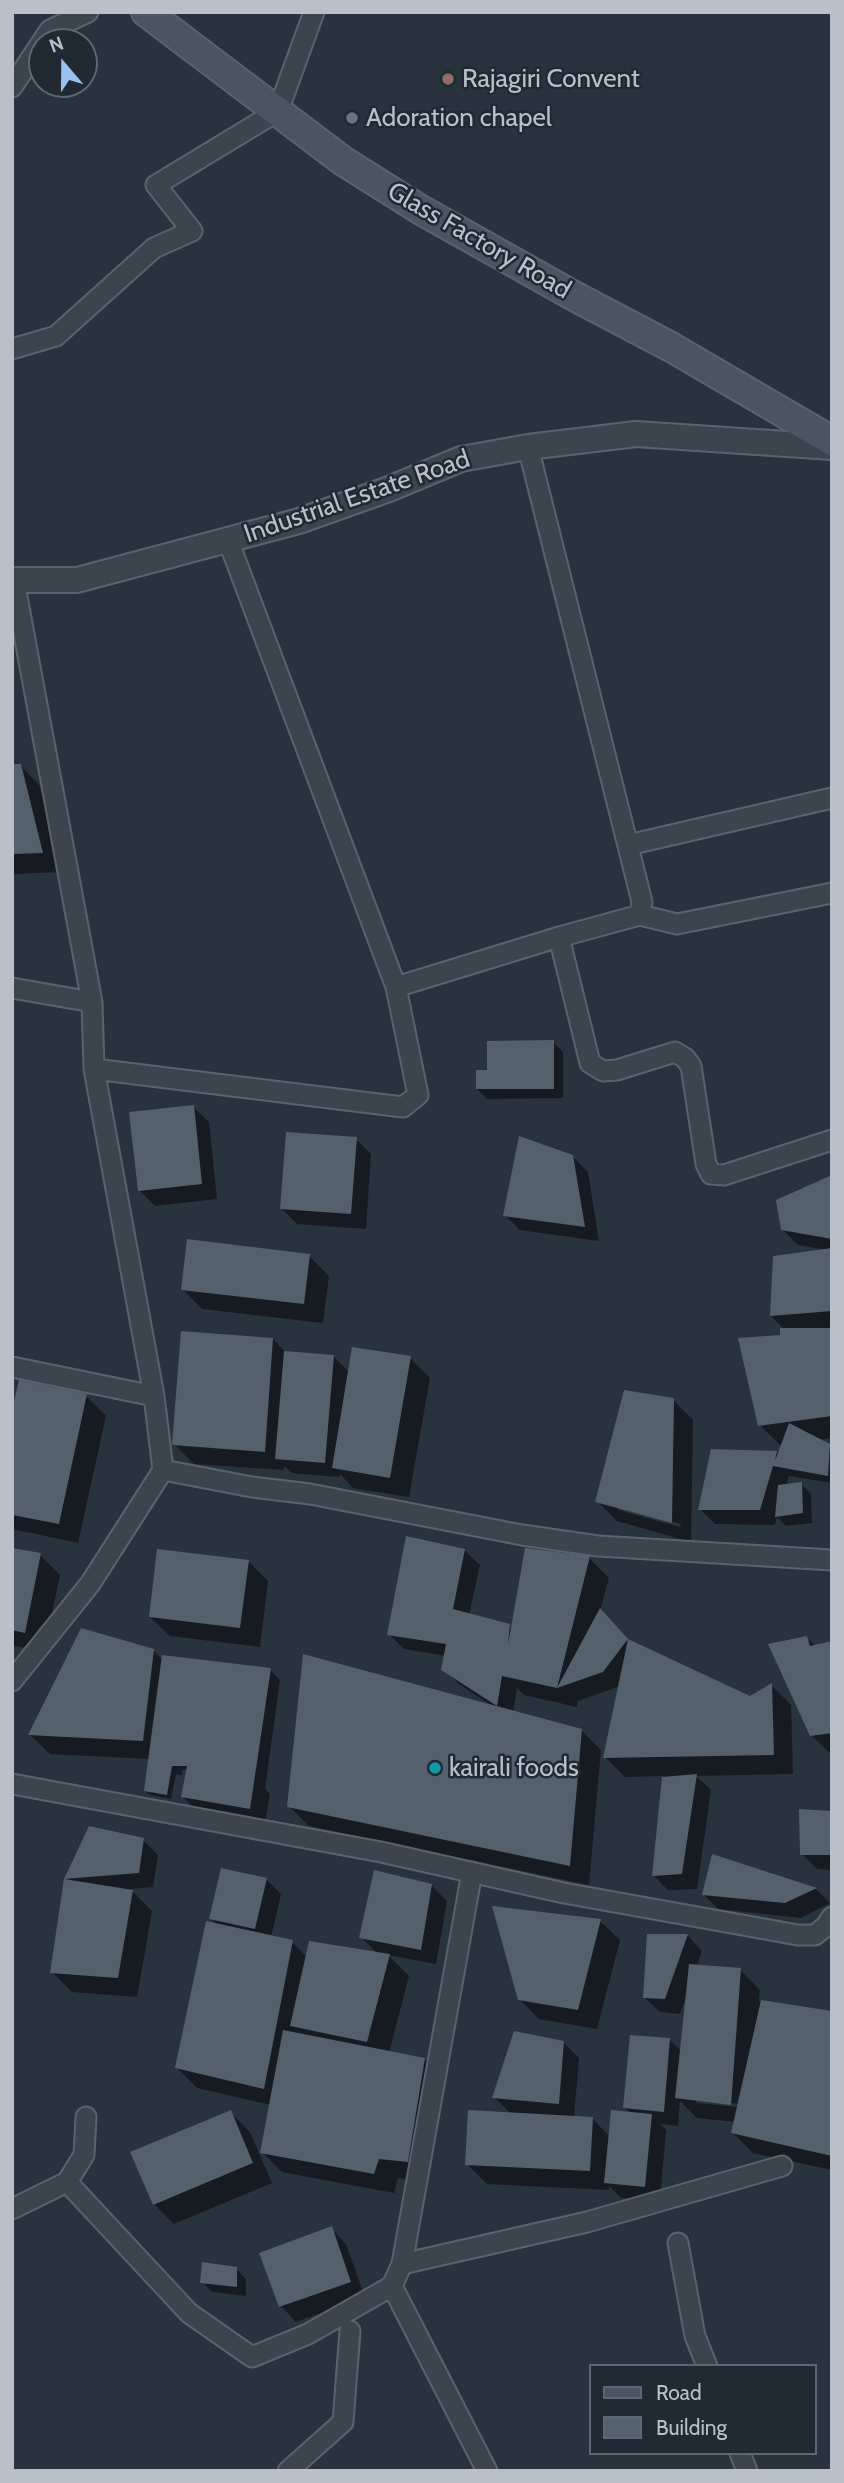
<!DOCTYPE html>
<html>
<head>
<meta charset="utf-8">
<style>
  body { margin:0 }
  #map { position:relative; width:844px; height:2483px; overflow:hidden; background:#28333e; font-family:Cabin,sans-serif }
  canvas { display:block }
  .frame { position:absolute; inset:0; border:14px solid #b9c0c9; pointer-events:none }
  .legend { position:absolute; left:589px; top:2364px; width:228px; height:91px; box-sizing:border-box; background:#212a33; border:2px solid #5e666f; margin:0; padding:9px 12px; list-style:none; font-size:21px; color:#b9c0c9 }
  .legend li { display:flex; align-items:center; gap:14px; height:35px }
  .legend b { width:35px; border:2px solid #5e666f }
  .north { position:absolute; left:28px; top:28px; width:70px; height:70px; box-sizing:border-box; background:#212a33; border:2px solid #5e666f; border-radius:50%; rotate:340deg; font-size:19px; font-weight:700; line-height:28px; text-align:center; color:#b9c0c9 }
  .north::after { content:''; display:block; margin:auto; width:24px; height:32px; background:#99c1ed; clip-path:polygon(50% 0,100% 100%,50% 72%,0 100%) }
</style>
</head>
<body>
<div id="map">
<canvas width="844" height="2483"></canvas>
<div class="frame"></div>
<ul class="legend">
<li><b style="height:9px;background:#4b5561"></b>Road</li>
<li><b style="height:19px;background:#54606b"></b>Building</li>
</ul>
<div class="north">N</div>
</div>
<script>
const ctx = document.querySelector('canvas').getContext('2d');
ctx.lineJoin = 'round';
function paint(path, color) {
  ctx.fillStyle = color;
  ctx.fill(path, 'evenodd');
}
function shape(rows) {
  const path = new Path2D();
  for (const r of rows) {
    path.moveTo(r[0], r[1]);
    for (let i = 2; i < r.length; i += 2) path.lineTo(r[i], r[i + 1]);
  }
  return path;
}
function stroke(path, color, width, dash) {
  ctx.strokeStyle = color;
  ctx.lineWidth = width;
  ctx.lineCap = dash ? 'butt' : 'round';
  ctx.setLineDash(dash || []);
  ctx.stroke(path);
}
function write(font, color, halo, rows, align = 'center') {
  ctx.font = font + ' Cabin,sans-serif';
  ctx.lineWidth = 5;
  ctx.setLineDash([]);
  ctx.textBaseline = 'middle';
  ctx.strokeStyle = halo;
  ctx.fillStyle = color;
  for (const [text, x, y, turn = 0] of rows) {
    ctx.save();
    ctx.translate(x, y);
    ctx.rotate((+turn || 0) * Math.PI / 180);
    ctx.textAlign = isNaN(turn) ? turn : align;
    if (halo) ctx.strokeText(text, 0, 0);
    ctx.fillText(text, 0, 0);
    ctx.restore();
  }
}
paint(shape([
  [12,766,21,766,40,786,62,872,12,874],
  [553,1042,563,1052,563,1098,487,1099,477,1089,489,1072],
  [193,1107,209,1122,217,1199,155,1206,140,1191],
  [356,1139,371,1154,366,1229,297,1224,282,1209],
  [572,1156,588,1172,599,1241,520,1230,505,1215],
  [832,1177,832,1327,829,1327,832,1330,832,1438,818,1440,832,1448,832,1483,789,1476,786,1486,801,1484,811,1494,812,1523,786,1526,777,1517,775,1525,715,1524,700,1509,777,1453,779,1455,783,1445,780,1445,760,1425,785,1330,771,1316,827,1250,798,1245,783,1230],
  [309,1256,329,1276,323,1323,202,1309,182,1289],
  [273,1339,286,1353,333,1356,350,1373,410,1358,430,1378,409,1497,353,1488,340,1474,339,1477,292,1473,284,1466,284,1470,194,1464,174,1444],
  [86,1396,106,1416,78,1543,12,1529,12,1417],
  [673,1400,693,1420,691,1542,617,1521,597,1501],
  [618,1506,681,1524,680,1527,618,1510],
  [12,1549,40,1555,60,1575,44,1652,12,1645],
  [464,1550,480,1565,469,1615,509,1626,512,1629,589,1558,609,1578,600,1611,629,1642,750,1698,772,1686,791,1705,793,1774,696,1776,711,1790,697,1889,668,1890,653,1875,664,1776,625,1777,605,1757,620,1686,578,1701,577,1707,524,1695,517,1688,513,1712,581,1730,601,1750,589,1885,309,1826,289,1806,491,1705,459,1684,443,1669,446,1656,404,1649,389,1634],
  [248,1561,268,1581,260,1647,170,1636,150,1617],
  [807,1638,815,1646,832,1643,832,1755,811,1735],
  [153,1650,163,1661,270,1670,280,1680,265,1789,270,1794,265,1823,198,1812,183,1797,188,1770,182,1770,182,1775,176,1774,171,1799,150,1795,145,1791,151,1759,50,1754,30,1735],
  [832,1813,832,1870,817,1869,802,1854],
  [90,1828,143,1840,158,1855,153,1887,130,1889,152,1911,137,1997,72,1992,52,1972,66,1880],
  [713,1856,816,1889,830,1903,801,1918,718,1909,703,1894],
  [266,1879,281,1894,271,1937,292,1942,307,1957,378,1954,361,1937,432,1886,447,1901,436,1964,388,1955,409,1976,389,2053,425,2060,444,2080,428,2181,398,2178,394,2193,282,2172,262,2152,271,2105,197,2088,177,2068,217,1925,211,1919],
  [600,1921,620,1940,597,2029,539,2019,519,1999],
  [648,1936,688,1936,702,1951,697,1966,740,1970,760,1990,759,2001,832,2012,832,2170,753,2153,733,2133,736,2122,697,2118,680,2101,678,2126,660,2124,666,2130,660,2201,621,2198,609,2186,609,2190,487,2184,467,2164,511,2114,494,2097,564,2043,579,2058,574,2117,592,2118,610,2137,631,2113,625,2108,670,2040,682,2052,686,1997,680,2014,660,2012,644,1997],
  [696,2099,740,2104,739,2107,696,2103],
  [230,2112,250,2132,272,2183,174,2224,154,2204],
  [331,2228,346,2244,365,2297,296,2322,281,2306,262,2254],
  [236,2269,246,2279,246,2296,212,2292,202,2282]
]), '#0007');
paint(shape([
  [12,764,21,764,43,853,12,854],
  [554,1040,554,1089,476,1089,476,1070,487,1070,487,1041],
  [194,1105,202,1184,138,1191,129,1112],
  [286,1132,357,1137,351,1214,280,1209],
  [519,1136,573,1155,585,1227,503,1216],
  [832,1175,832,1239,781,1230,776,1200],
  [187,1239,310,1254,304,1304,181,1290],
  [832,1248,832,1311,770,1316,773,1256],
  [780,1328,832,1328,832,1416,758,1426,738,1338,780,1335],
  [181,1331,273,1338,265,1452,172,1445],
  [352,1347,411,1356,390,1478,332,1468],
  [284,1351,334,1355,325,1463,275,1459],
  [19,1380,87,1394,59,1524,12,1515,12,1409],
  [624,1390,674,1398,672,1523,595,1502],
  [789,1423,830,1444,828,1476,773,1466,760,1510,698,1510,711,1449,777,1451,775,1461],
  [802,1482,803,1513,775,1517,778,1485],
  [406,1536,465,1549,453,1609,510,1624,508,1645,525,1548,590,1556,557,1688,600,1608,628,1639,603,1672,557,1688,502,1676,497,1706,441,1670,446,1644,387,1635],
  [12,1548,41,1553,25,1633,12,1630],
  [157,1549,249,1560,240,1628,149,1617],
  [81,1628,154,1649,143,1741,28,1735],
  [807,1636,810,1646,832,1641,832,1733,810,1736,768,1644],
  [628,1639,750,1696,772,1683,774,1755,603,1758],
  [303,1654,582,1729,570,1866,287,1807],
  [162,1655,271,1668,250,1809,181,1797,187,1766,172,1766,167,1795,144,1791],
  [697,1774,682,1874,652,1876,662,1777],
  [799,1809,832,1811,832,1855,800,1855],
  [89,1826,144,1838,139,1873,64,1879],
  [712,1854,817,1888,785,1903,702,1895],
  [221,1868,267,1878,255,1929,209,1919],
  [374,1870,432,1884,421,1950,359,1938],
  [64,1879,133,1890,118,1978,50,1973],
  [492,1906,601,1919,578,2010,518,2000],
  [206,1921,293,1940,264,2089,175,2068],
  [647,1934,688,1934,665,1999,643,1998],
  [309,1941,390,1954,367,2042,290,2026],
  [689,1964,741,1968,731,2105,675,2098],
  [761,2000,832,2011,832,2156,731,2133],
  [283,2030,425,2058,408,2162,379,2159,374,2174,260,2153],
  [514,2031,564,2041,559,2104,492,2098],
  [630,2035,670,2038,664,2112,623,2108],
  [231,2110,253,2163,153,2205,130,2152],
  [468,2110,593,2117,590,2171,465,2165],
  [611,2110,652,2114,645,2187,604,2183],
  [332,2226,351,2282,279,2307,259,2253],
  [202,2262,237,2267,237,2287,200,2283]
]), '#54606b');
const minor = shape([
  [12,87,50,30,88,12],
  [12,349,56,336,154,248,192,231,156,185,278,111,314,12],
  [228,540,396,987,559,937,640,915,642,902,528,447],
  [14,580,92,1002,94,1069,403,1107,418,1095,396,987],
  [628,845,832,798],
  [640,915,677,924,832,893],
  [559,937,590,1063,603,1071,617,1070,675,1052,685,1058,691,1066,706,1164,711,1174,724,1175,832,1140],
  [12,988,92,1002],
  [12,1367,154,1396],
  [163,1470,252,1487,310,1494,522,1535,598,1546,832,1560],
  [12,1681,90,1584,163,1470,154,1396,94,1069],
  [12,1784,381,1852,564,1893,798,1935,815,1935,826,1926,832,1917],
  [472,1872,402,2264,392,2286,487,2471],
  [67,2182,189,2313,252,2357,308,2334,392,2286],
  [12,2209,67,2182,84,2155,86,2117],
  [678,2243,695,2336,707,2366],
  [402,2264,587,2222,782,2166],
  [740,2453,747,2471],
  [288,2471,343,2422,350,2331]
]);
const tertiary = shape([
  [12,580,77,580,299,521,389,489,461,459,528,447,636,434,832,447]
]);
const secondary = shape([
  [146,12,343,161,421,210,574,296,671,347,832,441]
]);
stroke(minor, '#5a636c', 23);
stroke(tertiary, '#5a636c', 28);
stroke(secondary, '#5a636c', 32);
stroke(minor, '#3c454e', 19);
stroke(tertiary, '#3c454e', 24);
stroke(secondary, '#4b5561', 28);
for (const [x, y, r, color] of [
  [448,79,7,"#8d6e63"],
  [352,118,7,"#6b7280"],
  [435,1768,7,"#0f9aa8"]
]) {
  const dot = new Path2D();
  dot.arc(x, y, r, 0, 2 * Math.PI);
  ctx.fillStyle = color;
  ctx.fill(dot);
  stroke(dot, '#212a33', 2.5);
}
write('26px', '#b9c0c9', '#212a33', [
  ["Rajagiri Convent",462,79],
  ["Adoration chapel",366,118],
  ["kairali foods",449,1768]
], 'left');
write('26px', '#b9c0c9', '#212a33', [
  ["Glass Factory Road",479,241,30],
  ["Industrial Estate Road",357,497,-19]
]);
</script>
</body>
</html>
